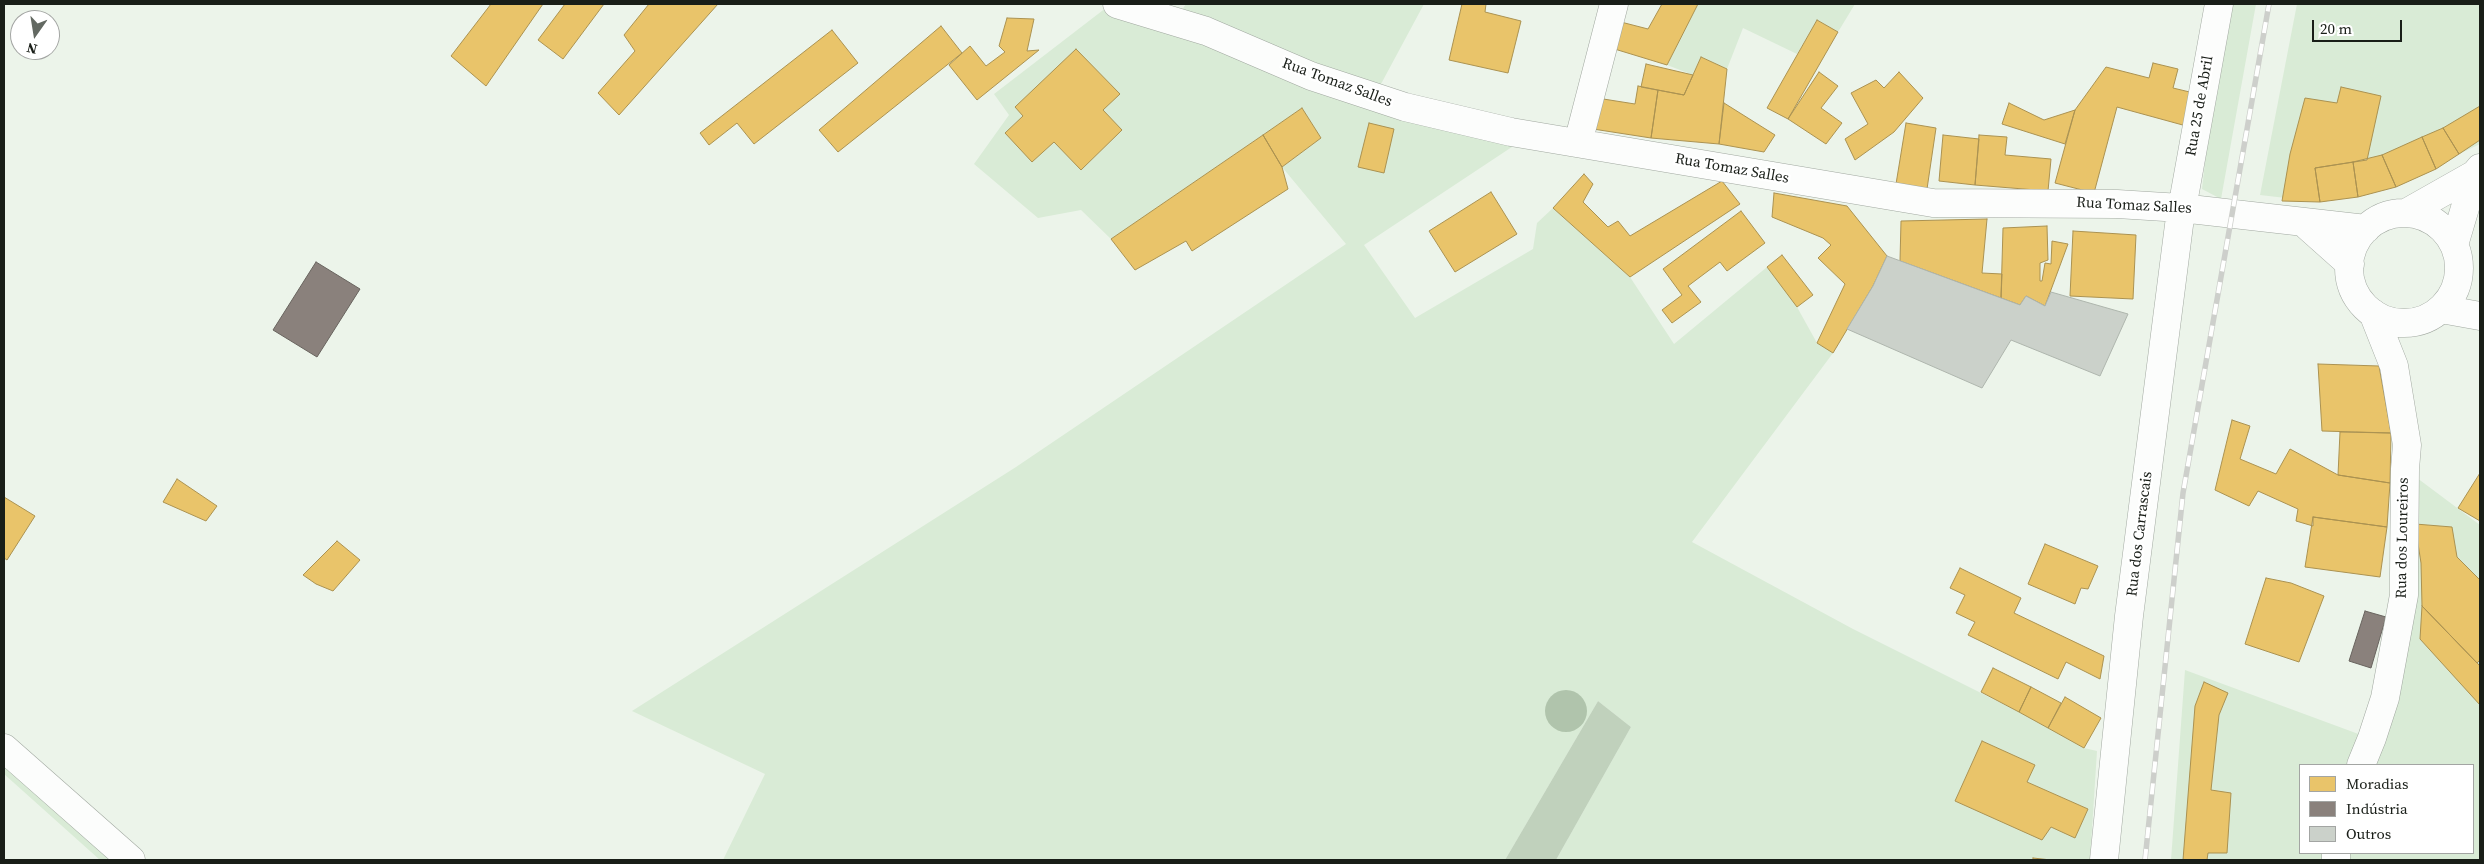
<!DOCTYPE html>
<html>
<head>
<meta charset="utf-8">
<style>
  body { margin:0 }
  #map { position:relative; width:2484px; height:864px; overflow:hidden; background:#ecf4ea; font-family:"Source Serif 4",serif }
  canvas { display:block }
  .frame { position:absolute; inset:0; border:5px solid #191e18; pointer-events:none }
  .legend { position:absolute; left:2299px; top:764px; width:175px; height:90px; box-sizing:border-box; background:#fff; border:1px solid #a3a5a3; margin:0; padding:6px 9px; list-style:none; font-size:15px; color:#191e18 }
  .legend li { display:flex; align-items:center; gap:10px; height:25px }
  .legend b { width:25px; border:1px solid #a3a5a3 }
  .north { position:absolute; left:10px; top:10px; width:50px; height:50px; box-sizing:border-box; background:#fff; border:1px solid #a3a5a3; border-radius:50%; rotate:193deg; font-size:14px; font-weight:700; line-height:20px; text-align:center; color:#191e18 }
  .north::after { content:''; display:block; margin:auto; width:18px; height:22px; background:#636962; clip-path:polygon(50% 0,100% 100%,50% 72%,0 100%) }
  .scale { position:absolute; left:2312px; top:20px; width:90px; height:22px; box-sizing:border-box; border:2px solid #191e18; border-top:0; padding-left:6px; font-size:15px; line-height:18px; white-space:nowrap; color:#191e18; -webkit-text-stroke:4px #fff; paint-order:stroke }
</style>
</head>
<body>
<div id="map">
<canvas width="2484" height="864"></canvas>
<div class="frame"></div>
<ul class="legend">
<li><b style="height:14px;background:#e9c46a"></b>Moradias</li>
<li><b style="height:14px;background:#8a817c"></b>Indústria</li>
<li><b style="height:14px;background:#cbd1ca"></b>Outros</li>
</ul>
<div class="north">N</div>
<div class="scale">20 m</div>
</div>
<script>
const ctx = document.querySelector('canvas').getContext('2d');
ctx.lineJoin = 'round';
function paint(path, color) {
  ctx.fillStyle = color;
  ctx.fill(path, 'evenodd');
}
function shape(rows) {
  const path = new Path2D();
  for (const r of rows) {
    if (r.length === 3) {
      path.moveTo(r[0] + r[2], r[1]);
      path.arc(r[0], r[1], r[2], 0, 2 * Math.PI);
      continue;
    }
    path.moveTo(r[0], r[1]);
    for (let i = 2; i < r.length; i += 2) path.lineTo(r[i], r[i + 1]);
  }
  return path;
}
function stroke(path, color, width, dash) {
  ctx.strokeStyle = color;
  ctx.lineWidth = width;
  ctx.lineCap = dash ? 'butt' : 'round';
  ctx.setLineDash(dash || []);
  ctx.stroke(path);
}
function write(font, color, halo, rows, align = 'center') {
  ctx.font = font + ' "Source Serif 4",serif';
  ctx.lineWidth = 5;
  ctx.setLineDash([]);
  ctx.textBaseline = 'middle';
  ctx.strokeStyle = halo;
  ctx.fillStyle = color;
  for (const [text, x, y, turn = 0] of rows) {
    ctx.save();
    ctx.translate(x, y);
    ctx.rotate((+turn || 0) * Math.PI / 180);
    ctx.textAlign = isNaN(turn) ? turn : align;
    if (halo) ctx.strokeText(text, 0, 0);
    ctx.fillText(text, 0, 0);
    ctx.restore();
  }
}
paint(shape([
  [1111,4,1174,21,1186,4,1424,4,1374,97,1530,135,1364,245,1415,318,1533,249,1537,223,1553,208,1630,277,1674,344,1767,267,1797,307,1817,343,1833,353,1692,542,1853,629,2019,712,2084,748,2097,751,2090,860,2051,860,2034,858,2033,860,1556,860,1631,727,1598,701,1505,860,723,860,765,774,632,711,1016,467,1346,244,1282,167,1321,138,1302,108,1111,239,1081,210,1038,218,974,164,1009,115,994,94],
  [1982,741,2035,765,2027,782,2088,809,2075,837,2051,827,2041,839,1955,801],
  [1698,4,1855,4,1838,32,1817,20,1797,54,1743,28,1727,69,1701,57,1693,75,1667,65],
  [2223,4,2256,4,2221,199,2202,189],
  [2297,4,2480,4,2480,144,2459,154,2436,169,2396,187,2358,197,2320,202,2260,195],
  [2405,469,2480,525,2480,860,2171,860,2185,670,2372,739,2385,698],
  [2300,765,2473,765,2473,853,2300,853],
  [4,748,131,860,100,860,4,774]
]), '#d9ebd6');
paint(shape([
  [1598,701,1631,727,1556,860,1505,860]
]), '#c0d1bc');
paint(shape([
  [1566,711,21]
]), '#b0c4ac');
const homes = shape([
  [491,4,543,4,486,86,451,56,491,4],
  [565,4,604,4,563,59,538,40,565,4],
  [649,4,718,4,619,115,598,93,635,51,624,35,649,4],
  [1462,4,1486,4,1485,12,1521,21,1508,73,1449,60,1462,4],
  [1662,4,1698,4,1667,65,1608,47,1617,21,1648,29,1662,4],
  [1007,18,1034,19,1027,51,1039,50,977,100,949,65,970,46,986,66,1005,52,999,46,1007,18],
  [1817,20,1838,32,1788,119,1767,108,1817,20],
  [941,26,962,53,838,152,819,130,941,26],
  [832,30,858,63,754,144,737,123,709,145,700,133,832,30],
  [1076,49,1120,94,1103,110,1122,130,1081,170,1054,142,1032,162,1005,133,1023,116,1015,107,1076,49],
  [1701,57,1727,69,1719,144,1651,138,1658,90,1684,95,1701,57],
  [2153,63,2178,69,2173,88,2198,94,2190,127,2117,107,2094,193,2055,183,2075,110,2106,67,2149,78,2153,63],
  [1646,64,1693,75,1684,95,1641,87,1646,64],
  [1819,72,1838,86,1821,108,1842,123,1826,144,1788,119,1819,72],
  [1899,72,1923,98,1894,132,1855,160,1845,139,1868,124,1851,93,1876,80,1884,88,1899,72],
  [1638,86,1658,90,1651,138,1593,129,1597,98,1635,104,1638,86],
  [2341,87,2381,96,2367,160,2315,168,2320,202,2282,201,2290,154,2305,98,2337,103,2341,87],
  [1724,103,1775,135,1764,152,1719,144,1724,103],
  [2009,103,2044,120,2075,110,2065,144,2002,124,2009,103],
  [2480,106,2480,140,2459,154,2443,128,2480,106],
  [1302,108,1321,138,1282,167,1263,135,1302,108],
  [1369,123,1394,129,1384,173,1358,167,1369,123],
  [1906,123,1936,128,1927,189,1896,184,1906,123],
  [2443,128,2459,154,2436,169,2422,137,2443,128],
  [1263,135,1282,167,1288,189,1192,251,1186,241,1135,270,1111,239,1263,135],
  [1943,135,1979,139,1975,185,1939,181,1943,135],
  [1979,135,2007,137,2005,155,2051,159,2048,191,1975,185,1979,135],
  [2422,137,2436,169,2396,187,2382,155,2422,137],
  [2382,155,2396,187,2358,197,2353,162,2382,155],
  [2353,162,2358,197,2320,202,2315,168,2353,162],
  [1584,174,1593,184,1583,202,1608,227,1618,221,1630,236,1722,181,1740,204,1630,277,1553,208,1584,174],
  [1491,192,1517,234,1455,272,1429,231,1491,192],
  [1774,193,1847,206,1887,256,1873,286,1833,353,1817,343,1845,284,1818,258,1831,245,1823,238,1772,217,1774,193],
  [1741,211,1765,243,1727,271,1720,262,1688,286,1701,302,1672,323,1662,310,1682,295,1663,269,1741,211],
  [1987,219,1982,273,2002,274,2001,298,1900,261,1901,221,1987,219],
  [2047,226,2048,260,2040,263,2040,281,2042,281,2045,263,2051,264,2052,241,2068,244,2045,306,2026,296,2020,305,2001,298,2003,228,2047,226],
  [2073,231,2136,235,2133,299,2070,296,2073,231],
  [1782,255,1813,295,1797,307,1767,267,1782,255],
  [2318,364,2379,366,2391,433,2322,431,2318,364],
  [2232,420,2250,426,2240,459,2276,474,2290,449,2338,475,2390,483,2387,527,2313,517,2313,526,2296,521,2298,509,2258,491,2249,506,2215,490,2232,420],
  [2340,432,2391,433,2390,483,2338,475,2340,432],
  [2480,473,2480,521,2458,508,2480,473],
  [177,479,217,506,206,521,163,502,177,479],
  [4,497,35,516,7,560,4,558,4,497],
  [2313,517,2387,527,2380,577,2305,567,2313,517],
  [2415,524,2452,527,2457,557,2480,580,2480,660,2477,663,2422,606,2421,563,2415,524],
  [337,541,360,560,333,591,316,584,303,575,337,541],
  [2045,544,2098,566,2088,589,2081,588,2075,604,2028,584,2045,544],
  [1960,568,2021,598,2014,613,2104,656,2100,679,2066,662,2058,679,1968,635,1975,622,1956,613,1965,595,1950,588,1960,568],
  [2266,578,2291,583,2324,596,2299,662,2245,644,2266,578],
  [2422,606,2480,666,2480,705,2420,639,2422,606],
  [1993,668,2031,687,2019,712,1981,692,1993,668],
  [2204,682,2228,693,2219,715,2211,790,2231,793,2227,853,2208,853,2207,860,2183,860,2195,706,2204,682],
  [2031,687,2061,703,2048,728,2019,712,2031,687],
  [2065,697,2101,718,2084,748,2048,728,2065,697],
  [1982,741,2035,765,2027,782,2088,809,2075,838,2051,827,2042,840,1955,801,1982,741],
  [2033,858,2051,860,2033,860,2033,858]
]);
paint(homes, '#e9c46a');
stroke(homes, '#ab9251', 1);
const industry = shape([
  [316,262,360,289,317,357,273,330,316,262],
  [2365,611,2386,617,2371,668,2349,661,2365,611]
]);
paint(industry, '#8a817c');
stroke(industry, '#68635e', 1);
const building = shape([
  [1887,256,2020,305,2026,296,2045,306,2051,292,2128,314,2100,376,2011,340,1982,388,1847,329,1873,286,1887,256]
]);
paint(building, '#cbd1ca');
stroke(building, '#aeb5ad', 1);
const minor = shape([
  [1117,4,1206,31,1311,76,1405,107,1511,132,1933,203,2117,204,2181,208,2366,229],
  [1578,143,1614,4],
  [2406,213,2475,174,2480,168],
  [2404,268,55],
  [2304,223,2350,264],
  [2454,245,2475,174],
  [2441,309,2480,316],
  [4,748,131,860],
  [2361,765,2372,738,2385,698,2404,595,2404,574,2405,469,2407,445,2394,366,2373,313],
  [2336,853,2336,860],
  [2104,860,2129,616,2179,225,2219,4]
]);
stroke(minor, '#a1a8a0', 29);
stroke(minor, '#fcfdfc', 28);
const rail = shape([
  [2145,860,2183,493,2269,4]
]);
stroke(rail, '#cdcfcb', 5.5);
stroke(rail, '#fff', 4, [11]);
write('15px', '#191e18', '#fff', [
  ["Rua Tomaz Salles",1337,83,20],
  ["Rua 25 de Abril",2200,106,-80],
  ["Rua Tomaz Salles",1732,169,10],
  ["Rua Tomaz Salles",2134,206,3],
  ["Rua dos Carrascais",2140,534,-83],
  ["Rua dos Loureiros",2403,538,-89]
]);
</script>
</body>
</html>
